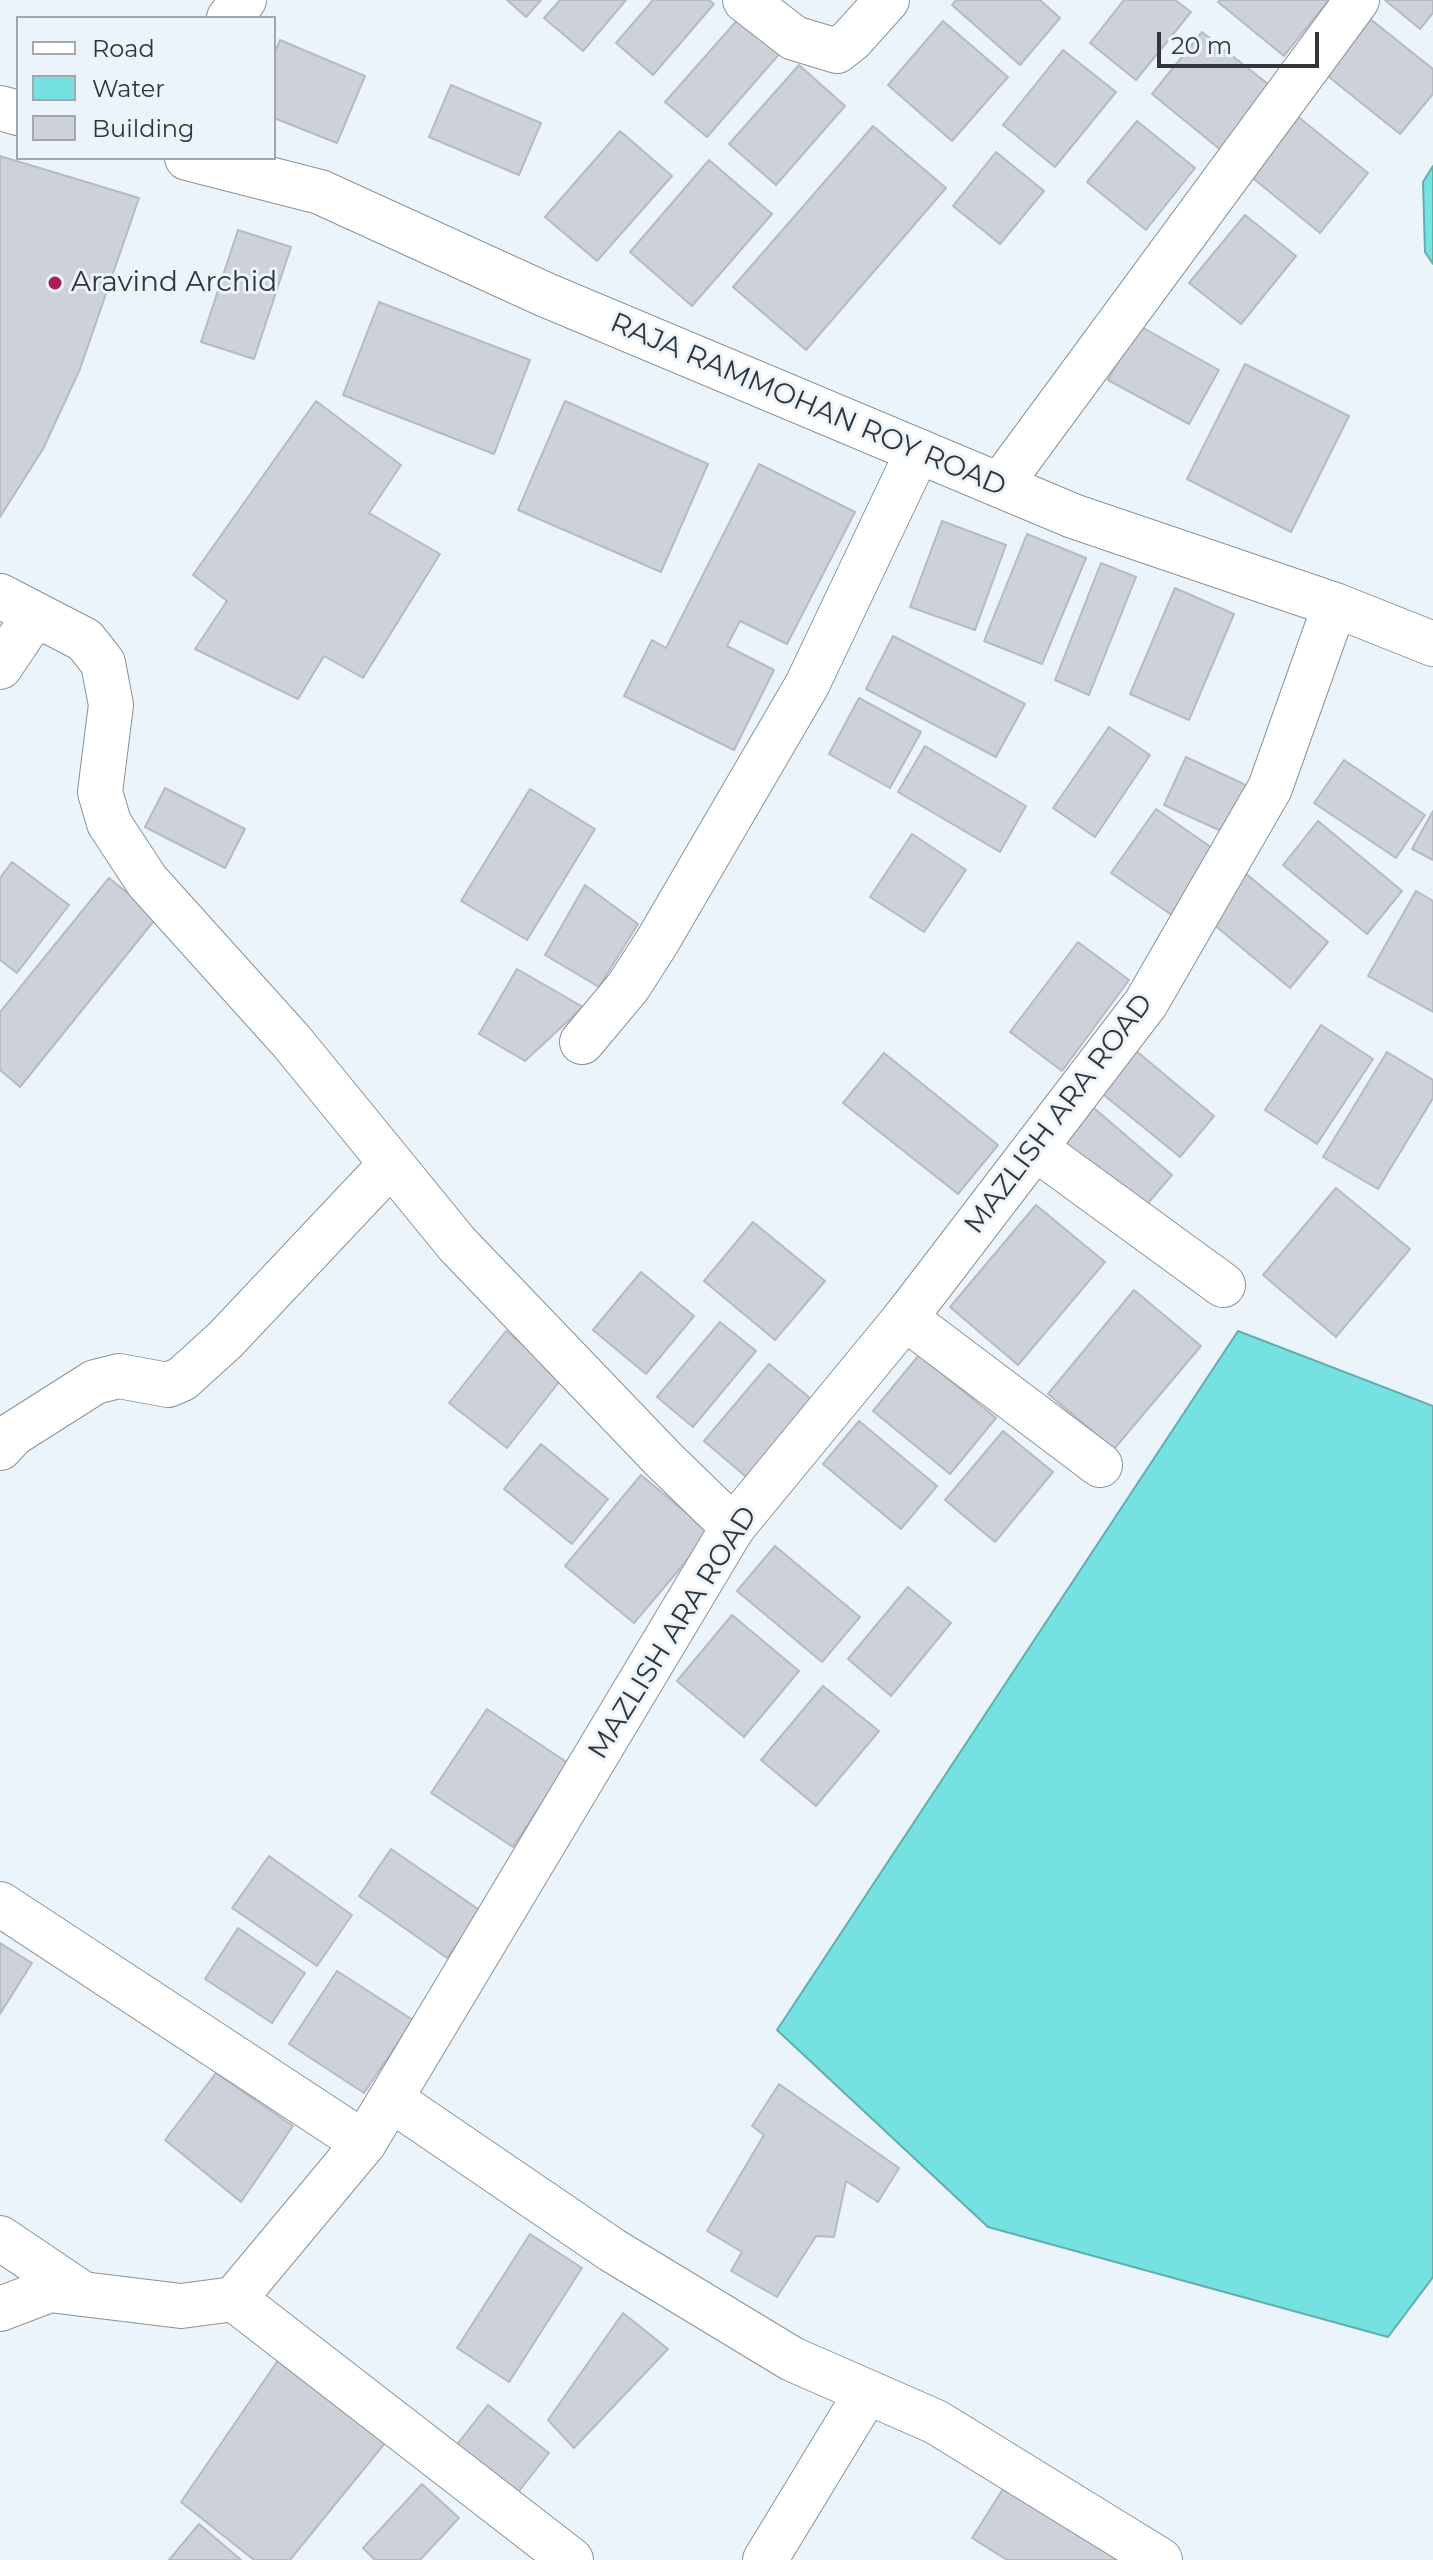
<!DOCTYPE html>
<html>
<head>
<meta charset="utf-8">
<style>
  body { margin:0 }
  #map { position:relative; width:1433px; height:2560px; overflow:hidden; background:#ecf4fb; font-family:Montserrat,sans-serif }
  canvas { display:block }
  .legend { position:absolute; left:16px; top:16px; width:260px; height:144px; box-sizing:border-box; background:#ecf4fb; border:2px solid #a2a8ad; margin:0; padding:10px 14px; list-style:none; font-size:24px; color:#323638 }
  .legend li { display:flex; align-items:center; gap:16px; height:40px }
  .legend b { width:40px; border:2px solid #a2a8ad }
  .scale { position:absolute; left:1157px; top:32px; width:162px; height:36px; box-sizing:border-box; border:4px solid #323638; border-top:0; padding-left:10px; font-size:24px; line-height:28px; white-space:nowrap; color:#323638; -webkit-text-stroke:6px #ecf4fb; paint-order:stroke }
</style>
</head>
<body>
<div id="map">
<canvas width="1433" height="2560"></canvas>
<ul class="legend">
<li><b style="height:10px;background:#fff"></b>Road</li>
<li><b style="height:22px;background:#76e1e1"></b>Water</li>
<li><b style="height:22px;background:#cdd1da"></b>Building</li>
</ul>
<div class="scale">20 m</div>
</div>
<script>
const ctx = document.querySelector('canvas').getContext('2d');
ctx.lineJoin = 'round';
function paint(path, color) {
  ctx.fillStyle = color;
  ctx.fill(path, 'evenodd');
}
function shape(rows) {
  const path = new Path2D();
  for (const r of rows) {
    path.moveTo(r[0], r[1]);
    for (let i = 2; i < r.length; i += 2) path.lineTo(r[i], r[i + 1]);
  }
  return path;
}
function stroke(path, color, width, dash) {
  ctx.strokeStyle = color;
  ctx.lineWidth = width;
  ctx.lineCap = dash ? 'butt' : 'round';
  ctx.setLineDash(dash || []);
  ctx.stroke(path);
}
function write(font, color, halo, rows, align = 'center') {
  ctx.font = font + ' Montserrat,sans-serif';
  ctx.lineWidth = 6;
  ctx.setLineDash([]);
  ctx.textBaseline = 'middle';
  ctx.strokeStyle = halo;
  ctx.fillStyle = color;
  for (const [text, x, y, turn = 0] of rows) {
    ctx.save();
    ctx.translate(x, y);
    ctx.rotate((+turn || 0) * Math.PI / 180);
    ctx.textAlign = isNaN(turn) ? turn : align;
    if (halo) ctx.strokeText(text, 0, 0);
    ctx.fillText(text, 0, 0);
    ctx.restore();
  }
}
const water = shape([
  [1433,166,1433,264,1425,252,1423,182,1433,166],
  [1238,1331,1433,1406,1433,2277,1388,2337,988,2227,777,2030,1238,1331]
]);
paint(water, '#76e1e1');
stroke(water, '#62aeae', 2);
const building = shape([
  [507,0,541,0,526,17,507,0],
  [560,0,626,0,583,51,544,18,560,0],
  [653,0,709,0,714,4,653,75,616,43,653,0],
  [956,0,1040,0,1060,18,1020,65,952,5,956,0],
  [1124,0,1175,0,1191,12,1136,80,1090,43,1124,0],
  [1220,0,1327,0,1328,1,1284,56,1218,2,1220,0],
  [1385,0,1433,0,1433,13,1420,29,1385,0],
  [740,17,781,52,707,137,665,102,740,17],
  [1369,18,1433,69,1433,94,1400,134,1324,73,1369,18],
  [943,21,1008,77,952,141,888,85,943,21],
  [1202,32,1273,88,1222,151,1152,94,1202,32],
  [280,40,365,76,337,143,274,118,274,55,280,40],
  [1063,50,1116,92,1055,167,1003,125,1063,50],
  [799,65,845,106,776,185,729,144,799,65],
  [451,85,541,123,519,175,429,137,451,85],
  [1297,116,1368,173,1320,233,1249,175,1297,116],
  [1137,121,1195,168,1146,230,1087,182,1137,121],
  [873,126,946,188,806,350,733,287,873,126],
  [620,131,672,176,597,261,545,217,620,131],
  [996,152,1044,191,1000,244,953,206,996,152],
  [0,156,139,198,80,369,43,449,0,517,0,156],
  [709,160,772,214,692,306,630,252,709,160],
  [1245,215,1296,256,1241,324,1189,283,1245,215],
  [238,230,291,247,254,359,201,342,238,230],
  [379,302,530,360,494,454,343,395,379,302],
  [1138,325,1219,370,1189,424,1108,380,1138,325],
  [1245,364,1349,416,1291,532,1187,479,1245,364],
  [316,401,401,465,369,513,440,554,363,678,324,656,298,699,195,649,227,601,193,575,316,401],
  [565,401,708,464,661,572,518,510,565,401],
  [759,464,855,512,787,644,740,621,727,646,774,670,734,750,624,696,652,640,666,648,759,464],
  [942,521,1006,545,975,630,910,607,942,521],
  [1027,534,1086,558,1042,664,984,641,1027,534],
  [1101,563,1136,577,1089,695,1055,680,1101,563],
  [1175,588,1234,614,1189,720,1130,694,1175,588],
  [893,636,1025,704,996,757,866,689,893,636],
  [859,698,921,732,890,788,829,754,859,698],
  [1109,727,1150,755,1095,837,1053,808,1109,727],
  [925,746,1026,806,1000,852,898,792,925,746],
  [1186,757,1252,788,1230,835,1164,805,1186,757],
  [1344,760,1425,815,1396,858,1314,803,1344,760],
  [165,788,245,829,225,868,145,827,165,788],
  [530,789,595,829,527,940,461,901,530,789],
  [1156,809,1218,852,1173,916,1111,873,1156,809],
  [1433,811,1433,860,1412,849,1433,811],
  [1318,821,1402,891,1367,934,1283,865,1318,821],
  [912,834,966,870,924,932,870,897,912,834],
  [12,862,69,905,17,973,0,960,0,878,12,862],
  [1244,872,1328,942,1290,988,1206,918,1244,872],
  [109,878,157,917,20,1087,0,1070,0,1012,109,878],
  [585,885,638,924,599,987,545,955,585,885],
  [1416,891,1433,901,1433,1012,1368,976,1416,891],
  [1078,942,1129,980,1062,1071,1010,1032,1078,942],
  [517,969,583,1007,525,1061,479,1034,517,969],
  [1321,1025,1373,1059,1317,1144,1265,1110,1321,1025],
  [1134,1049,1214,1116,1180,1157,1099,1091,1134,1049],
  [1387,1052,1433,1080,1433,1098,1378,1189,1323,1157,1387,1052],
  [884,1053,998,1145,958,1194,843,1103,884,1053],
  [1088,1103,1172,1175,1136,1217,1053,1144,1088,1103],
  [1336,1188,1410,1249,1336,1337,1263,1275,1336,1188],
  [1036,1205,1105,1262,1018,1365,950,1307,1036,1205],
  [753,1222,825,1281,775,1340,704,1281,753,1222],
  [641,1272,694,1316,646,1374,593,1330,641,1272],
  [1134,1290,1201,1346,1114,1449,1048,1394,1134,1290],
  [720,1322,756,1351,693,1427,657,1397,720,1322],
  [506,1331,563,1377,507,1448,449,1403,506,1331],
  [919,1355,996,1418,950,1474,873,1411,919,1355],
  [769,1364,816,1403,751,1481,704,1441,769,1364],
  [859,1421,937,1486,901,1529,823,1464,859,1421],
  [1003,1431,1053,1472,995,1542,945,1500,1003,1431],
  [541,1444,608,1499,572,1544,504,1489,541,1444],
  [641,1475,710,1533,634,1623,565,1566,641,1475],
  [775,1546,860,1617,822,1662,737,1591,775,1546],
  [908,1587,951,1623,891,1696,848,1659,908,1587],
  [732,1615,799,1671,744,1737,677,1681,732,1615],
  [823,1686,879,1731,816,1806,761,1760,823,1686],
  [487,1709,568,1763,513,1847,431,1793,487,1709],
  [391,1849,481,1911,447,1958,359,1896,391,1849],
  [269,1856,352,1915,317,1966,232,1908,269,1856],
  [238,1928,305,1973,272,2023,205,1979,238,1928],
  [0,1943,32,1963,0,2014,0,1943],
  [337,1971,413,2020,364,2093,289,2044,337,1971],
  [216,2073,293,2126,241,2202,165,2140,216,2073],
  [779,2084,899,2168,878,2202,846,2181,834,2237,816,2236,777,2297,731,2271,742,2252,707,2231,764,2135,752,2126,779,2084],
  [530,2234,582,2268,509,2382,457,2348,530,2234],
  [623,2313,668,2349,574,2448,548,2420,623,2313],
  [281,2356,385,2443,290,2560,254,2560,181,2502,281,2356],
  [488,2405,549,2453,512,2500,451,2452,488,2405],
  [1010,2478,1133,2560,1007,2560,972,2538,1010,2478],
  [422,2484,459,2518,420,2560,375,2560,363,2548,422,2484],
  [199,2524,241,2560,169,2560,199,2524]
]);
paint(building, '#cdd1da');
stroke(building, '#b7bac3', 2);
const street = shape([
  [745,0,794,38,837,51,851,40,887,0],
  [1000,485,1357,0],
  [0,596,85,640,103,663,111,705,100,792,109,823,147,881,292,1042,457,1244,664,1460,733,1527],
  [0,667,35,615],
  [582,1042,628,987,657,942,807,685,918,451],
  [1035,1148,1223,1285],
  [905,1318,1100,1465],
  [0,1448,13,1434,95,1382,119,1376,168,1385,182,1379,225,1340,391,1164],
  [0,1904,364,2143],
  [392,2100,612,2250,792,2359,936,2422,1160,2560],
  [0,2238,83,2294],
  [234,2299,571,2560],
  [765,2560,867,2392]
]);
const secondary = shape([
  [229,18,244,0],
  [0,108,18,113],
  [187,158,320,192,546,295,1073,516,1335,605,1433,644],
  [0,2309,50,2290,181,2306,234,2299,364,2143,733,1527,905,1318,1146,1003,1270,788,1335,605]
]);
stroke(street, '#8b9399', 46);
stroke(secondary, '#8b9399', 46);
stroke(street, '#fff', 44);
stroke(secondary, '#fff', 44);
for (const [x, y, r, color] of [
  [55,283,8,"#ab1c58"]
]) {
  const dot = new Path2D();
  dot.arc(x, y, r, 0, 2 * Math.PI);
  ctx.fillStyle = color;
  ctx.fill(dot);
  stroke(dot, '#ecf4fb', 3);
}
write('28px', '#323638', '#ecf4fb', [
  ["Aravind Archid",71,283]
], 'left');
write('28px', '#323638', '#ecf4fb', [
  ["RAJA RAMMOHAN ROY ROAD",808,405,23],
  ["MAZLISH ARA ROAD",1059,1114,-53],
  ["MAZLISH ARA ROAD",673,1633,-58]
]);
</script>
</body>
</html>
